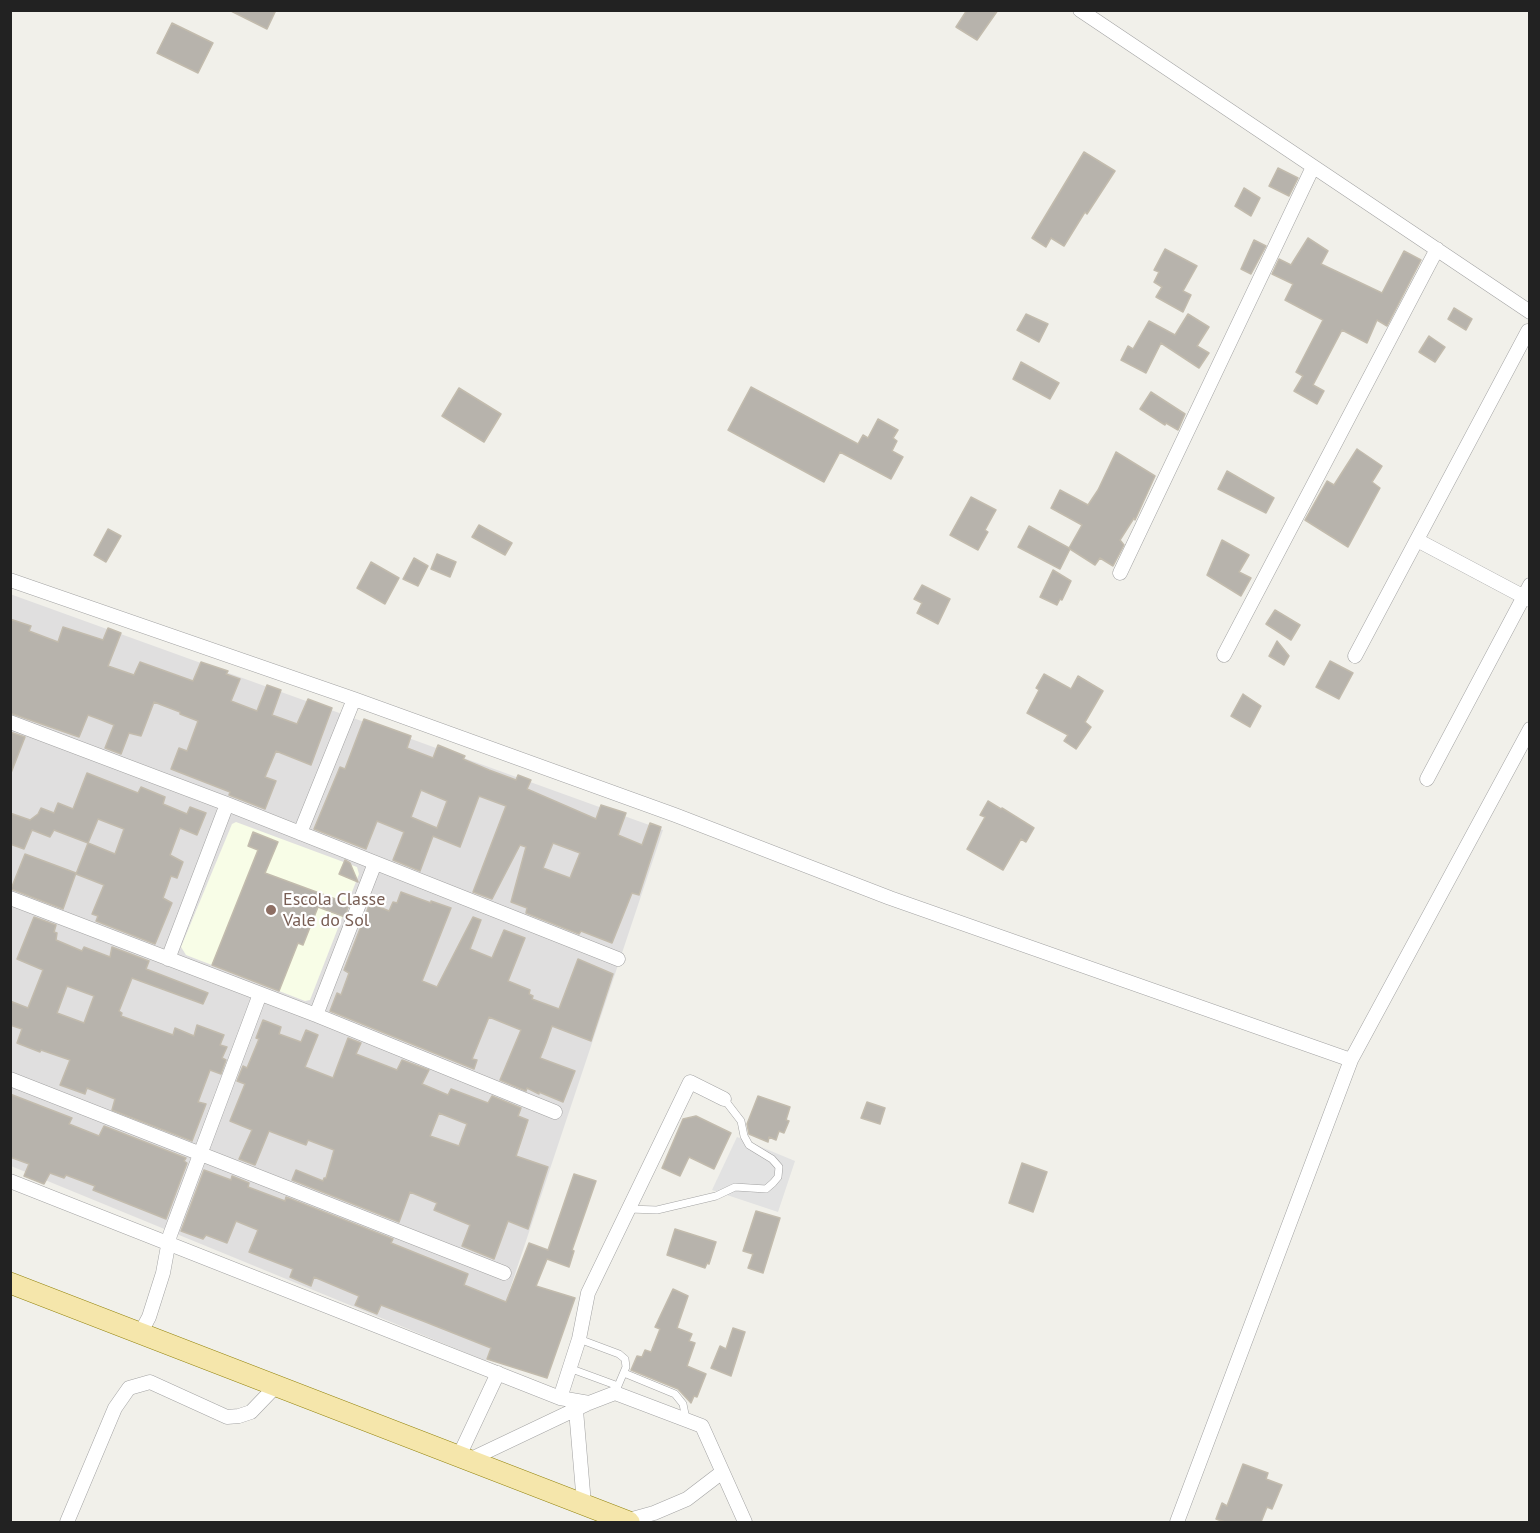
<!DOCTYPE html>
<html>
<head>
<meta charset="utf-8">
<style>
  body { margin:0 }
  #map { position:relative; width:1540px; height:1533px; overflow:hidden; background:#f1f0ea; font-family:"PT Sans",sans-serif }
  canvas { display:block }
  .frame { position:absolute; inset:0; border:12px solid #222; pointer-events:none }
</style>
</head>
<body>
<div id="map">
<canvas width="1540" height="1533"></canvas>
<div class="frame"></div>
</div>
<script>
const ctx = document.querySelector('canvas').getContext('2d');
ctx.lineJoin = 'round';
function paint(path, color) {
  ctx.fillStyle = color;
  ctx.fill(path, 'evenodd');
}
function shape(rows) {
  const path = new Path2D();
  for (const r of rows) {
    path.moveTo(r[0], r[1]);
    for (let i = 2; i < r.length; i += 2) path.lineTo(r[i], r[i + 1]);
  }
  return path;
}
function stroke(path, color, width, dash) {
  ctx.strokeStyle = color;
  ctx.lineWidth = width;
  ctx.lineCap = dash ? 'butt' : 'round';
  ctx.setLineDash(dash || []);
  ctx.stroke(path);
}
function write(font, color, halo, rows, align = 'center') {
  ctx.font = font + ' "PT Sans",sans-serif';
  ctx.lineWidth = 4.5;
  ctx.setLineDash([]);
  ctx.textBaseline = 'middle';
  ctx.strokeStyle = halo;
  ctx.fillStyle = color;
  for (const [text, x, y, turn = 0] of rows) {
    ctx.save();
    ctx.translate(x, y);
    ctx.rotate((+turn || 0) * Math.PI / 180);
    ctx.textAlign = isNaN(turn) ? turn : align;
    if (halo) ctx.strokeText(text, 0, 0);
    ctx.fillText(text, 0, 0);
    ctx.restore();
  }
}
paint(shape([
  [10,594,663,830,486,1361,11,1166]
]), '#e0dfdf');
paint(shape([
  [236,822,357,867,359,874,310,1000,305,1001,186,955,181,947,232,824]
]), '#f8fde7');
paint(shape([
  [737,1137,795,1161,778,1212,712,1190]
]), '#e2e2e2');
const building = shape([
  [229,10,276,10,267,29,229,10],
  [967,10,998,10,977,40,956,27,967,10],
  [172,23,213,43,198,73,157,53,172,23],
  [1084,152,1115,171,1087,214,1085,212,1064,246,1051,238,1046,247,1032,238,1084,152],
  [1278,168,1298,178,1289,196,1269,186,1278,168],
  [1244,188,1260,198,1251,216,1235,206,1244,188],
  [1308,238,1328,251,1321,264,1382,293,1404,251,1421,260,1387,326,1377,320,1367,343,1342,330,1313,385,1324,391,1317,404,1294,391,1303,376,1296,372,1323,320,1285,300,1293,284,1272,274,1279,259,1291,265,1308,238],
  [1254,240,1266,246,1251,274,1241,269,1254,240],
  [1165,249,1197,266,1183,291,1191,295,1183,312,1156,297,1162,287,1154,282,1159,272,1154,270,1165,249],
  [1454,308,1472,319,1466,330,1448,319,1454,308],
  [1026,314,1048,324,1039,342,1017,330,1026,314],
  [1188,314,1209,327,1197,346,1209,353,1199,368,1161,343,1146,373,1121,360,1128,346,1133,349,1149,321,1175,335,1188,314],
  [1429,336,1445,347,1435,362,1419,352,1429,336],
  [1021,362,1059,383,1050,399,1013,379,1021,362],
  [751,387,858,444,863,435,868,438,878,419,898,430,893,438,897,441,892,451,903,457,891,479,840,452,824,482,728,430,751,387],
  [459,388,501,414,484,442,442,416,459,388],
  [1151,392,1185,414,1178,430,1166,423,1165,425,1140,409,1151,392],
  [1357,449,1382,466,1372,482,1380,488,1348,547,1305,520,1327,481,1334,485,1357,449],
  [1116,452,1155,476,1135,520,1134,518,1120,540,1124,545,1113,566,1100,558,1095,565,1070,549,1060,569,1018,547,1029,526,1069,548,1082,525,1051,508,1060,490,1088,505,1098,490,1116,452],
  [1227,471,1274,498,1266,513,1218,489,1227,471],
  [971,497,996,510,985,530,988,532,978,550,950,535,971,497],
  [479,525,512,543,505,555,472,537,479,525],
  [108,529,121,536,106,562,94,555,108,529],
  [1222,540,1249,555,1239,572,1251,578,1241,596,1207,575,1222,540],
  [437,554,456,562,450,577,431,569,437,554],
  [414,558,428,566,418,586,403,579,414,558],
  [371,562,399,578,385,604,357,588,371,562],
  [1053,570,1071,581,1062,600,1060,599,1057,605,1040,597,1053,570],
  [922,585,950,599,938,624,917,613,922,603,914,599,922,585],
  [1275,610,1300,625,1291,640,1266,624,1275,610],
  [10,619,31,626,29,631,58,642,63,627,103,640,108,628,121,633,108,666,134,675,140,662,193,681,201,662,228,671,226,674,240,679,231,701,257,711,267,685,281,690,272,715,297,724,308,699,332,708,311,765,276,751,265,777,276,781,265,809,229,795,230,792,171,769,179,748,187,751,198,721,180,714,180,712,154,702,141,736,129,733,121,754,105,748,114,725,99,719,88,715,79,737,10,713,10,619],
  [1277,641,1289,656,1284,665,1269,656,1277,641],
  [1330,661,1353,673,1339,699,1316,687,1330,661],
  [1044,674,1071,689,1078,676,1103,691,1085,722,1091,727,1076,749,1064,741,1068,735,1027,713,1039,690,1036,688,1044,674],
  [1243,694,1261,706,1250,727,1231,716,1243,694],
  [364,719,411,736,407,748,433,758,438,745,465,756,463,759,489,770,516,780,518,775,531,780,527,789,596,819,601,805,626,813,618,835,642,845,650,823,661,827,639,895,632,893,612,943,581,931,579,934,526,913,527,908,511,902,526,847,520,845,492,899,473,892,506,806,479,796,460,847,433,836,420,871,393,860,404,832,377,821,366,849,314,829,340,767,345,769,364,719],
  [421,790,447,801,437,828,411,817,421,790],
  [553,843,580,853,570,878,543,868,553,843],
  [10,732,25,737,11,773,10,773,10,732],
  [87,773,138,793,141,787,165,797,163,804,187,814,190,807,206,813,197,835,180,828,170,855,183,862,177,878,171,876,163,898,172,903,155,944,96,921,98,916,92,914,104,885,76,874,88,843,115,854,124,829,98,819,88,843,54,830,50,837,32,830,24,849,10,844,10,813,30,820,38,814,41,808,54,813,58,803,73,809,87,773],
  [988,801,1001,809,1002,808,1034,828,1026,842,1021,839,1003,870,967,849,985,817,980,815,988,801],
  [253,832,278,842,265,873,349,904,345,917,318,907,303,945,298,943,279,991,212,965,258,850,248,846,253,832],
  [25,854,76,873,63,909,11,889,25,854],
  [345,860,350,863,358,882,339,874,345,860],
  [401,892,431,903,431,901,451,908,422,981,437,987,473,917,481,920,470,949,492,958,504,930,525,938,508,981,530,990,529,994,533,996,532,999,559,1009,578,959,613,974,591,1041,552,1026,546,1043,540,1058,575,1071,563,1102,539,1092,539,1094,527,1088,526,1091,500,1080,521,1030,489,1017,472,1059,477,1060,474,1069,330,1011,337,993,341,995,349,973,344,970,370,903,389,911,393,902,397,903,401,892],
  [34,917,56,925,54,932,57,933,56,940,82,951,84,947,110,957,112,947,149,961,146,969,208,993,203,1004,132,978,119,1011,122,1013,121,1016,173,1035,175,1028,194,1036,197,1025,224,1035,220,1045,227,1047,222,1058,226,1060,221,1074,210,1070,198,1102,206,1104,192,1141,112,1110,115,1099,87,1088,85,1094,60,1085,70,1060,41,1050,40,1052,17,1043,22,1029,10,1025,10,1001,28,1008,43,970,17,959,34,917],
  [67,986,94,996,84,1023,57,1013,67,986],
  [263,1020,281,1027,279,1034,301,1042,306,1030,318,1035,305,1067,333,1078,348,1038,361,1043,356,1054,397,1070,402,1060,429,1070,422,1084,448,1095,451,1089,488,1103,492,1096,521,1108,518,1116,528,1120,516,1156,548,1167,528,1229,508,1221,494,1259,462,1246,470,1225,434,1210,437,1203,410,1192,399,1222,292,1180,296,1170,323,1181,324,1178,326,1178,334,1150,308,1140,306,1145,269,1131,255,1165,239,1159,252,1130,230,1121,245,1084,237,1081,243,1066,247,1068,259,1039,256,1038,263,1020],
  [439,1113,467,1124,459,1146,430,1136,439,1113],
  [10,1094,72,1118,69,1124,99,1136,104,1126,186,1158,184,1161,187,1163,166,1219,93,1190,95,1186,66,1175,64,1178,50,1173,44,1184,24,1176,29,1164,10,1157,10,1094],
  [758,1096,790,1107,786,1120,789,1121,784,1133,779,1131,776,1140,769,1137,768,1142,749,1134,747,1124,758,1096],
  [867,1102,885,1108,880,1124,861,1118,867,1102],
  [696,1116,731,1133,714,1169,689,1157,680,1176,662,1168,683,1119,696,1116],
  [1022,1163,1047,1172,1033,1212,1009,1203,1022,1163],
  [204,1170,231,1180,232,1176,249,1183,248,1187,285,1201,286,1197,393,1239,391,1243,468,1274,464,1285,506,1302,529,1243,548,1250,574,1174,596,1181,572,1250,574,1251,569,1267,547,1259,536,1286,575,1298,547,1378,487,1359,491,1348,423,1321,381,1305,377,1314,355,1305,359,1296,314,1277,311,1286,290,1277,293,1269,249,1252,258,1230,236,1221,227,1243,206,1235,203,1239,181,1231,204,1170],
  [756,1211,780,1218,763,1273,748,1268,753,1254,743,1251,756,1211],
  [675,1229,716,1242,709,1264,707,1263,705,1268,667,1255,675,1229],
  [673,1289,688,1296,677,1328,692,1334,689,1341,695,1343,687,1366,706,1374,697,1397,694,1396,691,1403,678,1389,631,1370,637,1356,642,1357,645,1350,651,1352,660,1329,655,1327,673,1289],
  [733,1328,745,1332,731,1376,711,1368,720,1346,726,1349,733,1328],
  [1243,1464,1268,1473,1266,1479,1282,1485,1272,1509,1267,1507,1261,1522,1225,1522,1216,1519,1222,1503,1227,1506,1243,1464]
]);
paint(building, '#b7b3ac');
stroke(building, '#c2bbad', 1.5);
const lane = shape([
  [629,1209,657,1210,716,1196,735,1187,766,1189,773,1183,778,1177,779,1167,772,1159,749,1145,744,1136,741,1121,724,1099],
  [579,1339,619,1354,625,1359,626,1367,615,1393],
  [569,1368,618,1386],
  [624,1373,675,1394,683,1404,686,1419]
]);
const street = shape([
  [1080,10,1530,312],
  [1417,540,1530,600],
  [1120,573,1313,167],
  [10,580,354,699,675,815,890,898,1351,1060],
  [1224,655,1437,249],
  [1355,656,1528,331],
  [10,722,227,804,618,959],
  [1427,779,1530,585],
  [300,833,354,699],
  [10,898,316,1015,555,1112],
  [168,959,227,804],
  [316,1015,375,863],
  [10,1079,504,1273],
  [10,1181,560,1398,589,1403],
  [140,1334,149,1317,163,1273,170,1235,260,994],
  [560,1398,579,1339,588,1293,690,1082,724,1099],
  [576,1410,584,1504],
  [459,1456,498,1373],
  [469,1460,589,1403,615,1393,702,1426,745,1522],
  [625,1521,654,1513,687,1499,721,1473],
  [67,1522,115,1408,129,1388,150,1382,227,1417,239,1416,251,1412,276,1386],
  [1177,1522,1351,1060,1530,729]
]);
const primary = shape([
  [10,1283,629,1522]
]);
stroke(lane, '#a3a3a3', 8);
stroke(street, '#a3a3a3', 15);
stroke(primary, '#93840d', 22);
stroke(lane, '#fff', 7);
stroke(street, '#fff', 14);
stroke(primary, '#f5e6ab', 21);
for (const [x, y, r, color] of [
  [271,910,6,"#8d6e63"]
]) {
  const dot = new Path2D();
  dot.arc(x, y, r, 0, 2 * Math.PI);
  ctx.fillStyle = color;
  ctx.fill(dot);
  stroke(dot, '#fff', 2);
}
write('18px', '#785e54', '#fff', [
  ["Escola Classe",283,900],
  ["Vale do Sol",283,921]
], 'left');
</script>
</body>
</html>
